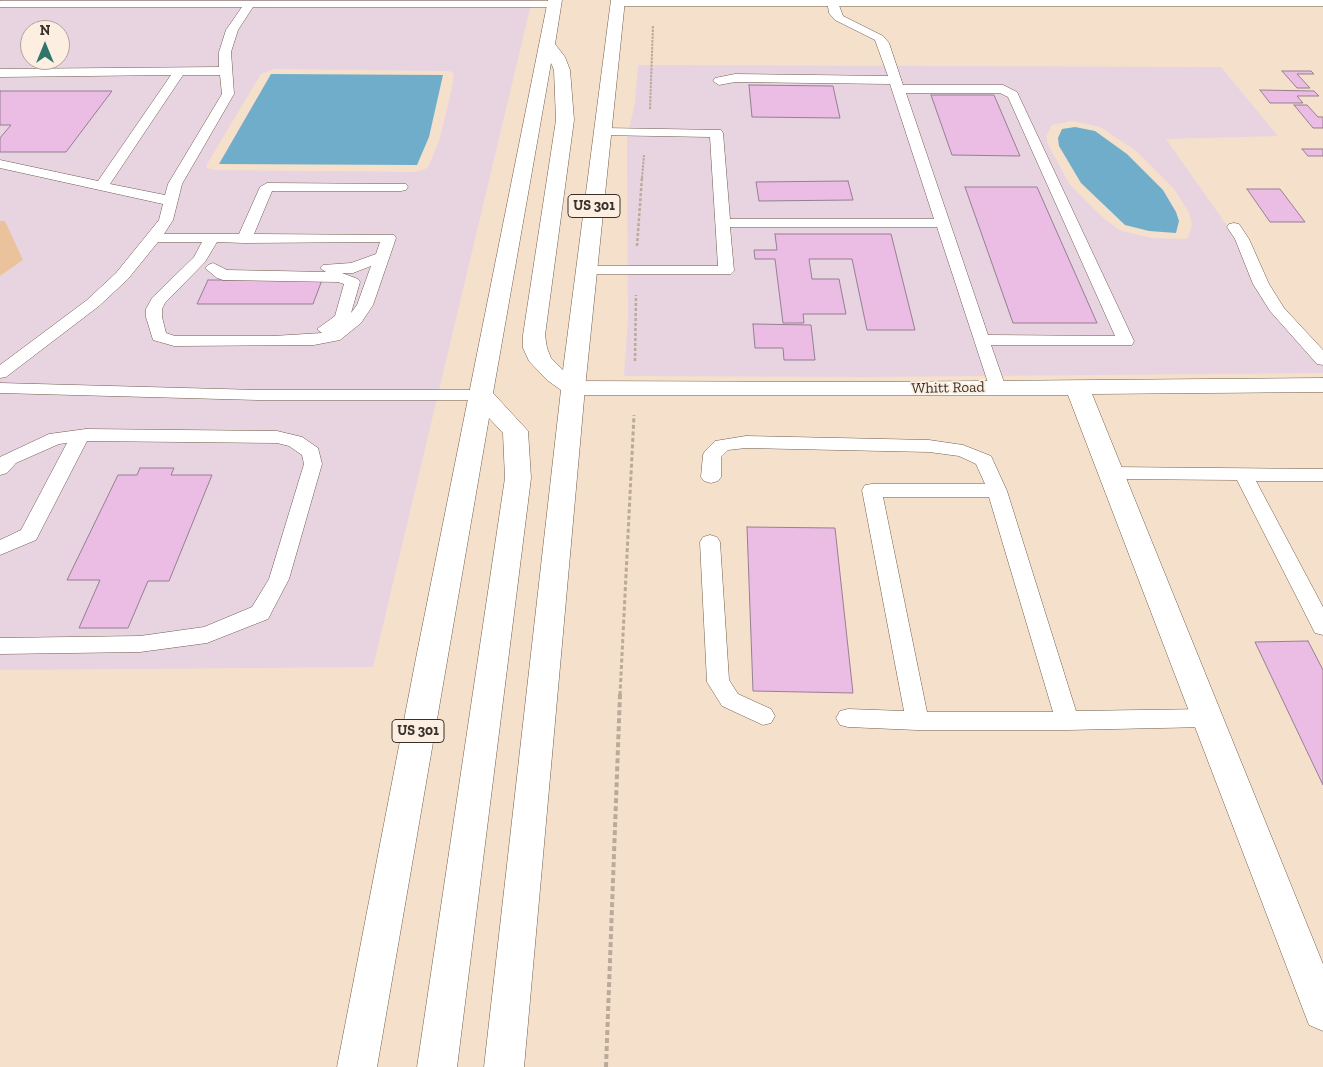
<!DOCTYPE html>
<html>
<head>
<meta charset="utf-8">
<style>
  body { margin:0 }
  #map { position:relative; width:1323px; height:1067px; overflow:hidden; background:#f5e0cb; font-family:"Zilla Slab",serif }
  canvas { display:block }
  .north { position:absolute; left:20px; top:20px; width:50px; height:50px; box-sizing:border-box; background:#fcefe2; border:1px solid #aea398; border-radius:50%; rotate:0deg; font-size:14px; font-weight:700; line-height:20px; text-align:center; color:#393129 }
  .north::after { content:''; display:block; margin:auto; width:18px; height:22px; background:#2f756b; clip-path:polygon(50% 0,100% 100%,50% 72%,0 100%) }
</style>
</head>
<body>
<div id="map">
<canvas width="1323" height="1067"></canvas>
<div class="north">N</div>
</div>
<script>
const ctx = document.querySelector('canvas').getContext('2d');
ctx.lineJoin = 'round';
function paint(path, color) {
  ctx.fillStyle = color;
  ctx.fill(path, 'evenodd');
}
function shape(rows) {
  const path = new Path2D();
  for (const r of rows) {
    path.moveTo(r[0], r[1]);
    for (let i = 2; i < r.length; i += 2) path.lineTo(r[i], r[i + 1]);
  }
  return path;
}
function stroke(path, color, width, dash) {
  ctx.strokeStyle = color;
  ctx.lineWidth = width;
  ctx.lineCap = dash ? 'butt' : 'round';
  ctx.setLineDash(dash || []);
  ctx.stroke(path);
}
function write(font, color, halo, rows, align = 'center') {
  ctx.font = font + ' "Zilla Slab",serif';
  ctx.lineWidth = 4;
  ctx.setLineDash([]);
  ctx.textBaseline = 'middle';
  ctx.strokeStyle = halo;
  ctx.fillStyle = color;
  for (const [text, x, y, turn = 0] of rows) {
    ctx.save();
    ctx.translate(x, y);
    ctx.rotate((+turn || 0) * Math.PI / 180);
    ctx.textAlign = isNaN(turn) ? turn : align;
    if (halo) ctx.strokeText(text, 0, 0);
    ctx.fillText(text, 0, 0);
    ctx.restore();
  }
}
paint(shape([
  [0,0,532,0,373,667,0,670,0,276,23,260,5,222,0,221],
  [30,30,60,30,60,60,30,60],
  [274,69,448,71,452,72,454,75,451,92,440,138,429,166,425,169,415,172,215,170,207,168,207,164,261,74],
  [638,65,1221,67,1278,136,1166,139,1323,362,1323,373,867,377,624,376,628,320,627,138,635,103],
  [1072,121,1100,127,1136,151,1174,189,1189,212,1192,224,1189,236,1186,239,1152,238,1122,231,1115,227,1100,215,1070,185,1048,145,1046,136,1052,125]
]), '#e8d3e1');
paint(shape([
  [0,221,5,221,23,260,0,276]
]), '#eac39d');
paint(shape([
  [271,74,443,75,429,137,417,165,219,164],
  [1075,127,1095,131,1127,154,1163,190,1176,212,1179,221,1176,233,1149,231,1125,225,1081,183,1059,146,1058,138,1062,129]
]), '#70adca');
const building = shape([
  [1282,71,1311,71,1314,74,1297,74,1310,88,1297,88,1282,71],
  [749,85,833,86,840,118,752,117,749,85],
  [1260,90,1314,91,1319,96,1297,96,1303,103,1270,103,1260,90],
  [0,91,112,91,66,152,0,152,0,138,11,125,0,125,0,91],
  [931,95,994,95,1020,156,952,155,931,95],
  [1294,105,1307,105,1318,117,1323,117,1323,128,1313,128,1294,105],
  [1302,149,1323,149,1323,156,1308,156,1302,149],
  [848,181,853,200,759,201,756,182,848,181],
  [965,187,1037,187,1097,323,1013,323,965,187],
  [1247,189,1280,189,1305,222,1270,222,1247,189],
  [775,234,891,234,915,330,867,330,852,259,809,259,812,279,839,279,846,314,803,314,804,323,783,323,775,259,755,259,754,250,777,250,775,234],
  [208,280,322,280,313,304,197,304,208,280],
  [753,324,811,325,815,360,784,360,783,348,755,348,753,324],
  [140,468,174,468,171,475,212,475,169,581,148,581,128,628,79,628,100,580,67,580,118,475,137,475,140,468],
  [747,527,835,528,853,693,753,691,747,527],
  [1308,641,1323,670,1323,785,1255,642,1308,641]
]);
paint(building, '#ebbce4');
stroke(building, '#958091', 1);
const service = shape([
  [827,0,837,0,843,16,883,36,889,43,903,85,1003,85,1017,92,1134,341,1132,345,991,345,1006,388,1003,392,997,393,991,392,937,227,730,227,734,271,731,274,581,274,578,271,581,268,586,266,718,266,710,137,599,135,597,132,604,128,721,130,723,133,730,219,934,219,890,84,735,82,719,85,713,81,715,78,735,74,888,76,875,40,835,20,829,13,827,0],
  [906,93,1000,93,1008,97,1115,336,988,335,906,93],
  [0,1,555,1,560,4,555,7,253,7,238,30,231,52,234,94,182,184,173,220,164,234,239,234,260,187,267,183,406,184,408,187,406,190,401,191,272,191,254,234,394,235,396,238,373,305,361,323,340,340,314,345,174,346,153,340,146,317,146,309,152,298,194,257,202,242,158,242,128,279,99,306,6,377,0,378,0,365,87,300,116,273,159,220,163,204,0,168,0,160,98,181,171,75,0,77,0,69,219,67,219,52,226,30,242,7,0,7,0,1],
  [183,75,220,75,222,94,168,184,165,195,110,184,183,75],
  [217,242,244,243,380,242,376,254,351,263,323,265,320,268,326,272,227,270,213,263,208,265,205,268,217,278,223,280,338,282,344,284,335,316,317,329,322,333,273,336,175,336,166,333,162,317,162,309,165,303,205,262,217,242],
  [371,266,357,305,351,313,360,282,358,279,342,273,353,273,371,266],
  [1234,223,1239,224,1249,239,1269,284,1284,308,1323,350,1323,365,1317,364,1270,311,1253,284,1235,239,1227,227,1229,224,1234,223],
  [0,383,258,390,481,390,487,391,490,395,487,399,481,400,258,400,0,393,0,383],
  [86,429,277,431,302,437,318,448,322,464,289,579,268,619,207,643,140,652,0,654,0,638,140,636,204,627,252,607,269,579,304,464,302,455,289,446,277,443,87,441,36,540,0,555,0,540,21,530,67,443,59,444,16,463,7,473,0,475,0,457,49,434,86,429],
  [746,436,929,440,963,445,991,456,1007,491,1076,711,1207,709,1215,711,1219,718,1215,725,1207,727,1067,730,917,730,848,727,840,725,836,718,840,711,848,709,904,711,862,490,865,485,872,484,985,484,976,464,959,456,929,452,746,448,728,450,721,457,721,477,718,481,711,483,704,481,701,477,703,455,705,451,715,441,746,436],
  [883,497,989,497,1053,712,927,712,883,497],
  [1111,467,1323,469,1323,481,1256,481,1323,607,1323,635,1315,633,1237,480,1111,479,1104,477,1102,473,1104,469,1111,467],
  [710,535,717,537,720,542,729,680,738,694,771,709,775,716,771,723,763,725,722,706,707,682,700,542,703,537,710,535]
]);
const minor = shape([
  [612,0,1323,0,1323,6,618,6,613,5,611,2,612,0],
  [1323,378,1323,392,1092,394,1323,964,1323,1031,1309,1025,1304,1012,1068,395,573,395,564,393,561,388,564,383,573,381,869,382,1323,378]
]);
const primary = shape([
  [548,0,562,0,555,44,565,57,570,70,574,120,545,335,547,348,551,358,563,370,611,0,625,0,585,388,524,1067,484,1067,561,390,547,380,529,361,523,348,523,335,556,120,554,70,551,63,493,393,528,431,531,478,457,1067,417,1067,505,478,503,433,489,418,377,1067,337,1067,417,653,548,0]
]);
stroke(service, '#715e4c', 1);
stroke(minor, '#715e4c', 1);
stroke(primary, '#715e4c', 1);
stroke(shape([
  [650,109,653,26],
  [642,178,644,155]
]), '#ba9', 2, [2.5, 1]);
stroke(shape([
  [637,246,642,177],
  [635,361,636,295]
]), '#ba9', 2.5, [3, 2]);
stroke(shape([
  [620,695,634,415]
]), '#ba9', 3, [4, 2.5]);
stroke(shape([
  [606,1067,620,694]
]), '#ba9', 4, [5, 3]);
paint(service, '#fff');
paint(minor, '#fff');
paint(primary, '#fff');
for (const [x, y, w] of [
  [594,206,52],
  [418,731,52]
]) {
  const box = new Path2D();
  box.roundRect(x - w / 2, y - 11.5, w, 23, 4);
  ctx.fillStyle = '#fcefe2';
  ctx.fill(box);
  stroke(box, '#393129', 1);
}
write('bold 14px', '#393129', null, [
  ["US 301",594,206],
  ["US 301",418,731]
]);
write('15px', '#393129', '#fcefe2', [
  ["Whitt Road",948,388,-1]
]);
</script>
</body>
</html>
